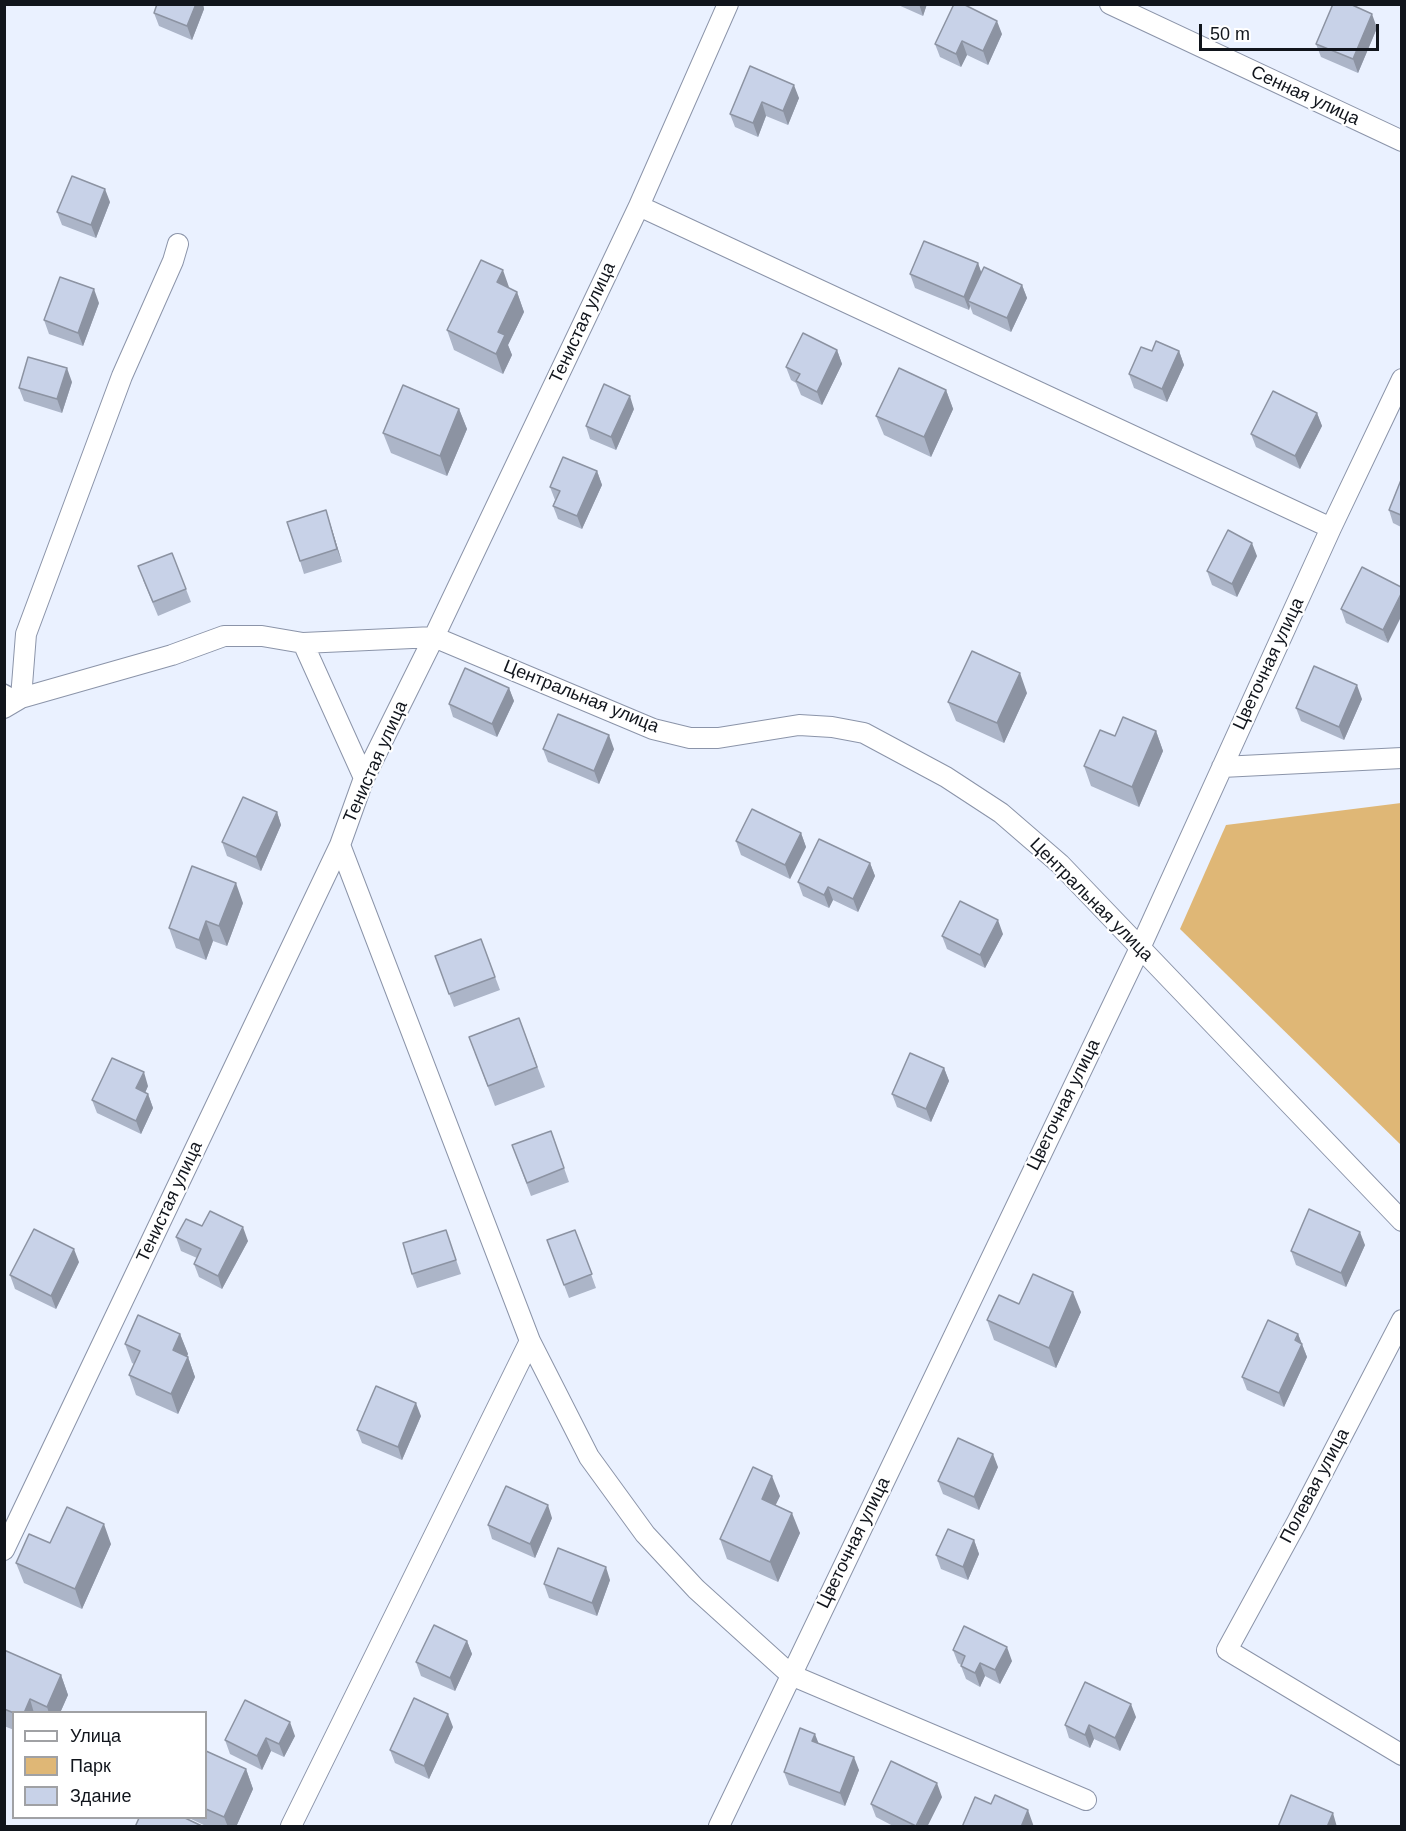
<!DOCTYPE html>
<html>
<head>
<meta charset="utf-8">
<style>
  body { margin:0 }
  #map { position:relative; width:1406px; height:1831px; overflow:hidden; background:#eaf1ff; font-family:Arial,sans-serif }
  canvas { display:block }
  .frame { position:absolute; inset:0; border:6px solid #11151c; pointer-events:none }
  .legend { position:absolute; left:12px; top:1711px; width:195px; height:108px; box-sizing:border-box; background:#fff; border:2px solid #a0a1a4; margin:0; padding:8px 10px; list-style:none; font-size:18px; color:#11151c }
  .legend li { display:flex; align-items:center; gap:12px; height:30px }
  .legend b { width:30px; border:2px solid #a0a1a4 }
  .scale { position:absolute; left:1199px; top:24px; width:180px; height:27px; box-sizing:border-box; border:3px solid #11151c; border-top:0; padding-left:8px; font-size:18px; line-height:21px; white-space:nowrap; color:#11151c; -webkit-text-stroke:4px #fff; paint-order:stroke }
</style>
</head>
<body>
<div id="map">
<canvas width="1406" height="1831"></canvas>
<div class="frame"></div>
<ul class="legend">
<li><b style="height:8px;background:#fff"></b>Улица</li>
<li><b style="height:16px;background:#dfb776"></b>Парк</li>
<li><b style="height:16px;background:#c8d2e8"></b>Здание</li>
</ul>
<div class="scale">50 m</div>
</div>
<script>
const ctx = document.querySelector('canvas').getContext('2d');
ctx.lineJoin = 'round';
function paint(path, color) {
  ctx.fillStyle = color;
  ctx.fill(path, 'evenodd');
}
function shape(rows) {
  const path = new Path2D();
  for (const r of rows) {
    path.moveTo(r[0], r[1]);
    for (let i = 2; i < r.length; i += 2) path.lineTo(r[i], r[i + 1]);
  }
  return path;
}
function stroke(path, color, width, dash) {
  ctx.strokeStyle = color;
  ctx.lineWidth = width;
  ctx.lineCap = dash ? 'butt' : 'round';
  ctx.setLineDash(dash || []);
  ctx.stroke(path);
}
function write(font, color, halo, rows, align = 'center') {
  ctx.font = font + ' Arial,sans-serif';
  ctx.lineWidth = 4.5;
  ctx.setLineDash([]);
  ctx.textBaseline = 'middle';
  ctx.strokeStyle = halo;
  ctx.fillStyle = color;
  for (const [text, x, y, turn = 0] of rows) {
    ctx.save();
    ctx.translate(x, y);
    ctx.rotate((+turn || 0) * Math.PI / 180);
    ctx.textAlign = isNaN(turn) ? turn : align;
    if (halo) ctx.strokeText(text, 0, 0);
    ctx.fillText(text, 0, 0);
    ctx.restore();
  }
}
paint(shape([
  [1401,803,1402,803,1401,1145,1180,929,1226,825]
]), '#dfb776');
const service = shape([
  [4,689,21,698]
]);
const minor = shape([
  [1110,4,1402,141],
  [639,206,1331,528],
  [303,643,434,637,653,729,690,738,718,738,799,725,832,727,864,733,946,777,1001,813,1060,864,1402,1221],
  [21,698,26,634,122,376,173,261,178,244],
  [4,708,21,698,172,655,224,636,262,636,303,643,364,778],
  [1222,767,1402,758],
  [340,845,530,1341,589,1457,645,1534,696,1589,791,1675,1086,1800],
  [1402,1320,1297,1522,1227,1650,1402,1755],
  [4,1550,340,845,364,778,434,637,639,206,728,4],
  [291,1826,530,1341],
  [719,1826,1140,948,1331,528,1402,379]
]);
stroke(service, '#8b94a9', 12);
stroke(minor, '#8b94a9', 22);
stroke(service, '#fff', 9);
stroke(minor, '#fff', 20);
paint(shape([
  [157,4,203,4,204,9,192,40,159,26,154,13],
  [896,4,927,4,923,16],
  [1377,28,1358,73,1321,57,1316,44],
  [1002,34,988,65,967,55,961,67,940,57,935,44],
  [750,66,799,98,788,125,766,116,758,137,735,127,730,114],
  [110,202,96,238,62,225,57,212],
  [978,263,981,273,1022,285,1027,298,1011,332,973,314,970,306,969,310,915,288,910,274],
  [509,288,517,292,524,312,508,345,512,355,503,374,454,350,447,330],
  [99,303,83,346,49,334,44,320],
  [837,350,842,364,822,405,801,395,796,383,791,380,786,367],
  [1152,351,1179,351,1184,365,1167,402,1134,388,1129,374],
  [72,382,62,413,24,401,19,388],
  [946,390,953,409,931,457,884,435,876,416],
  [459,409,467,429,447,476,391,453,383,433],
  [634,409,616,450,590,439,586,426],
  [1317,413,1322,426,1300,469,1256,447,1251,434],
  [597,471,602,485,582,529,558,519,553,506,555,500,550,487],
  [1401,480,1401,527,1393,523,1389,510],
  [330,523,342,562,304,574,300,561],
  [172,553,191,602,158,616,143,580],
  [1257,556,1237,597,1212,585,1207,571],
  [1362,567,1388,643,1346,623,1341,609],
  [509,688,514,701,497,737,453,717,449,704],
  [1027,693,1004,743,956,721,948,702],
  [1362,699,1344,740,1301,721,1296,708],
  [1156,731,1163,751,1139,807,1091,786,1084,766,1115,736],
  [543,749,614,749,599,784,548,762],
  [277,812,281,825,261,871,227,856,222,842],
  [801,833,806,847,790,879,741,855,736,841],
  [870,863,875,876,858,912,833,900,829,908,803,896,798,882],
  [243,903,227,946,213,941,206,960,176,948,169,928],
  [1003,934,985,968,947,949,942,936],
  [481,939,500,990,454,1007,435,956],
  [519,1018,545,1087,495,1106,469,1037],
  [944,1068,949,1081,931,1122,897,1107,892,1094],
  [148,1086,145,1093,148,1094,153,1108,141,1134,97,1113,92,1100],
  [551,1131,569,1182,531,1196,512,1145],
  [202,1226,248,1241,222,1289,199,1277,194,1264,197,1258,181,1251,176,1237],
  [446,1230,461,1274,417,1288,412,1274],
  [575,1230,596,1288,569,1298,547,1240],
  [1365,1245,1346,1287,1296,1265,1291,1251],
  [79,1262,56,1309,15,1289,10,1275],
  [1019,1304,1081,1312,1056,1368,994,1340,987,1320],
  [180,1334,188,1354,187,1356,188,1357,195,1377,178,1414,136,1395,129,1375,134,1364,132,1363,125,1344],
  [1298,1334,1307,1357,1284,1407,1247,1390,1242,1377],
  [421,1416,402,1460,362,1443,357,1430],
  [998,1467,979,1510,943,1494,938,1481],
  [780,1496,775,1505,800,1533,778,1582,727,1559,720,1539],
  [552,1518,535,1558,492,1539,488,1525],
  [974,1540,979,1554,968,1580,941,1569,936,1555],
  [50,1543,111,1544,82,1609,24,1583,16,1563],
  [610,1580,597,1616,549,1598,544,1584],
  [467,1641,472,1654,455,1691,421,1676,416,1662],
  [4,1650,61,1675,68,1695,60,1713,14,1713,14,1730,4,1726],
  [953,1650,1012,1661,1000,1684,985,1676,980,1687,966,1679,961,1666,961,1665,958,1663],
  [1136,1717,1120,1751,1094,1739,1090,1748,1069,1738,1065,1725],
  [453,1727,429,1779,395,1763,390,1750],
  [295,1736,284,1757,271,1751,262,1770,230,1754,225,1740],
  [818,1743,859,1770,845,1806,789,1785,784,1772],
  [206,1751,246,1769,253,1789,236,1827,208,1827,191,1819,191,1818,206,1818],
  [942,1797,927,1827,895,1827,876,1817,871,1804]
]), '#acb5c8');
paint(shape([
  [196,4,203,4,204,9,192,40,187,26],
  [919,4,927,4,923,16],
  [1372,14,1377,28,1358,73,1353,59],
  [997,21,1002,34,988,65,983,51],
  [962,41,967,55,961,67,956,54],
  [794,85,799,98,788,125,783,111],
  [762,102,766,116,758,137,753,123],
  [105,189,110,202,96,238,91,225],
  [978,263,983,277,968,301,970,306,969,310,964,297],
  [503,270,510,290,497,282],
  [1022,285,1027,298,1011,332,1007,318],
  [94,289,99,303,83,346,78,333],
  [517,292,524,312,508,345,512,355,503,374,496,354,498,332],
  [837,350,842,364,822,405,817,392],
  [1179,351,1184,365,1167,402,1162,389],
  [67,368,72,382,62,413,57,399],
  [946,390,953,409,931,457,924,437],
  [630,396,634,409,616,450,611,437],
  [459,409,467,429,447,476,440,456],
  [1317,413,1322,426,1300,469,1295,456],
  [597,471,602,485,582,529,577,516],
  [326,510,342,562,337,549],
  [1252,543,1257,556,1237,597,1232,584],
  [1401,594,1401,617,1388,643,1383,630],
  [1020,673,1027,693,1004,743,997,723],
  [1357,685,1362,699,1344,740,1339,727],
  [509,688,514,701,497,737,492,724],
  [1156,731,1163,751,1139,807,1132,787],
  [609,735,614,749,599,784,594,771],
  [277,812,281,825,261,871,256,857],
  [801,833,806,847,790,879,785,865],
  [870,863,875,876,858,912,853,899],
  [236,883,243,903,227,946,219,926],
  [828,887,833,900,829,908,824,895],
  [998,920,1003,934,985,968,980,955],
  [206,921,213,941,206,960,199,940],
  [944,1068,949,1081,931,1122,926,1109],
  [144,1072,148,1086,141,1102,136,1088],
  [148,1094,153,1108,141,1134,136,1121],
  [243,1227,248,1241,222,1289,218,1276],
  [1360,1232,1365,1245,1346,1287,1341,1273],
  [74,1249,79,1262,56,1309,51,1296],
  [1073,1292,1081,1312,1056,1368,1049,1348],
  [180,1334,188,1354,181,1370,173,1350],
  [1298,1334,1307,1357,1284,1407,1279,1393],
  [188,1357,195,1377,178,1414,171,1394],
  [416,1403,421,1416,402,1460,398,1447],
  [993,1454,998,1467,979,1510,974,1497],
  [772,1476,780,1496,769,1519,762,1499],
  [548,1505,552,1518,535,1558,530,1544],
  [792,1513,800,1533,778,1582,770,1562],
  [104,1524,111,1544,82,1609,75,1589],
  [974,1540,979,1554,968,1580,963,1567],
  [606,1567,610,1580,597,1616,592,1603],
  [467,1641,472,1654,455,1691,450,1678],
  [1007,1647,1012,1661,1000,1684,995,1670],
  [980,1663,985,1676,980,1687,975,1673],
  [61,1675,68,1695,60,1713,49,1713,47,1707],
  [30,1699,34,1713,24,1713],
  [1131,1704,1136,1717,1120,1751,1115,1738],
  [448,1714,453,1727,429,1779,424,1766],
  [290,1722,295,1736,284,1757,279,1744],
  [1089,1725,1094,1739,1090,1748,1085,1735],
  [815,1734,820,1747,812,1741],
  [266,1738,271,1751,262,1770,257,1756],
  [854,1757,859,1770,845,1806,840,1793],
  [246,1769,253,1789,236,1827,228,1827,224,1817],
  [937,1783,942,1797,927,1827,916,1827],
  [1028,1810,1034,1827,1021,1827],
  [1333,1813,1337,1827,1327,1827]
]), '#8c93a2');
const building = shape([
  [157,4,196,4,187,26,154,13,157,4],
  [954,4,963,4,997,21,983,51,962,41,956,54,935,44,954,4],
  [1333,4,1350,4,1372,14,1353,59,1316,44,1333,4],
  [750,66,794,85,783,111,762,102,753,123,730,114,750,66],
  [72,176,105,189,91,225,57,212,72,176],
  [924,241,978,263,964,297,910,274,924,241],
  [481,260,503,270,497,282,517,292,498,332,505,335,496,354,447,330,481,260],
  [984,267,1022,285,1007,318,968,301,984,267],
  [60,277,94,289,78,333,44,320,60,277],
  [803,333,837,350,817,392,796,381,800,374,786,367,803,333],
  [1156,341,1179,351,1162,389,1129,374,1141,347,1152,351,1156,341],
  [28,357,67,368,57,399,19,388,28,357],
  [899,368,946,390,924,437,876,416,899,368],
  [604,384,630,396,611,437,586,426,604,384],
  [403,385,459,409,440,456,383,433,403,385],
  [1273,391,1317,413,1295,456,1251,434,1273,391],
  [563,457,597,471,577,516,553,506,560,491,550,487,563,457],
  [1401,480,1401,515,1389,510,1401,480],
  [326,510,337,549,300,561,287,522,326,510],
  [1228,530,1252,543,1232,584,1207,571,1228,530],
  [172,553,186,589,153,602,138,566,172,553],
  [1362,567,1401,587,1401,594,1383,630,1341,609,1362,567],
  [972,651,1020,673,997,723,948,702,972,651],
  [1314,666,1357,685,1339,727,1296,708,1314,666],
  [465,668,509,688,492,724,449,704,465,668],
  [558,714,609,735,594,771,543,749,558,714],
  [1123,717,1156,731,1132,787,1084,766,1100,730,1115,736,1123,717],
  [243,797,277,812,256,857,222,842,243,797],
  [752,809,801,833,785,865,736,841,752,809],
  [819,839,870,863,853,899,828,887,824,895,798,882,819,839],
  [192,866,236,883,219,926,206,921,199,940,169,928,192,866],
  [960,901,998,920,980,955,942,936,960,901],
  [481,939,495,977,449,994,435,956,481,939],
  [519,1018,537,1067,488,1086,469,1037,519,1018],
  [910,1053,944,1068,926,1109,892,1094,910,1053],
  [112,1058,144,1072,136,1088,148,1094,136,1121,92,1100,112,1058],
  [551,1131,564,1168,527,1183,512,1145,551,1131],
  [1309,1209,1360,1232,1341,1273,1291,1251,1309,1209],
  [210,1211,243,1227,218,1276,194,1264,201,1249,176,1237,186,1219,202,1226,210,1211],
  [34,1229,74,1249,51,1296,10,1275,34,1229],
  [446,1230,456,1260,412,1274,403,1243,446,1230],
  [575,1230,592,1274,564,1285,547,1240,575,1230],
  [1033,1274,1073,1292,1049,1348,987,1320,999,1295,1019,1304,1033,1274],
  [138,1315,180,1334,173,1350,188,1357,171,1394,129,1375,140,1351,125,1344,138,1315],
  [1268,1320,1298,1334,1295,1340,1302,1344,1279,1393,1242,1377,1268,1320],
  [376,1386,416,1403,398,1447,357,1430,376,1386],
  [958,1438,993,1454,974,1497,938,1481,958,1438],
  [753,1467,772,1476,762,1499,792,1513,770,1562,720,1539,753,1467],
  [506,1486,548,1505,530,1544,488,1525,506,1486],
  [67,1507,104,1524,75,1589,16,1563,29,1534,50,1543,67,1507],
  [948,1529,974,1540,963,1567,936,1555,948,1529],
  [558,1548,606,1567,592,1603,544,1584,558,1548],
  [434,1625,467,1641,450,1678,416,1662,434,1625],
  [964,1626,1007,1647,995,1670,980,1663,975,1673,961,1666,965,1656,953,1650,964,1626],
  [4,1650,61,1675,47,1707,30,1699,24,1713,14,1713,4,1709,4,1650],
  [1085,1682,1131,1704,1115,1738,1089,1725,1085,1735,1065,1725,1085,1682],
  [414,1698,448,1714,424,1766,390,1750,414,1698],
  [245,1700,290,1722,279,1744,266,1738,257,1756,225,1740,245,1700],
  [800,1728,815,1734,812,1741,854,1757,840,1793,784,1772,800,1728],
  [206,1751,246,1769,224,1817,206,1809,206,1751],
  [891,1761,937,1783,916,1826,871,1804,891,1761],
  [995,1795,1028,1810,1021,1827,962,1827,975,1797,991,1804,995,1795],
  [1291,1795,1333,1813,1327,1827,1278,1827,1291,1795],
  [139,1818,185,1818,204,1827,135,1827,139,1818]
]);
paint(building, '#c8d2e8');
stroke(building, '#8c93a2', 1.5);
write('18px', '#11151c', '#fff', [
  ["Сенная улица",1305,96,25],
  ["Тенистая улица",583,323,-65],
  ["Цветочная улица",1269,664,-65],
  ["Центральная улица",581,697,22],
  ["Тенистая улица",376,762,-66],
  ["Центральная улица",1091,900,45],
  ["Цветочная улица",1064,1105,-64],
  ["Тенистая улица",170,1202,-65],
  ["Полевая улица",1315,1486,-62],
  ["Цветочная улица",854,1543,-64]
]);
</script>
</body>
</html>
